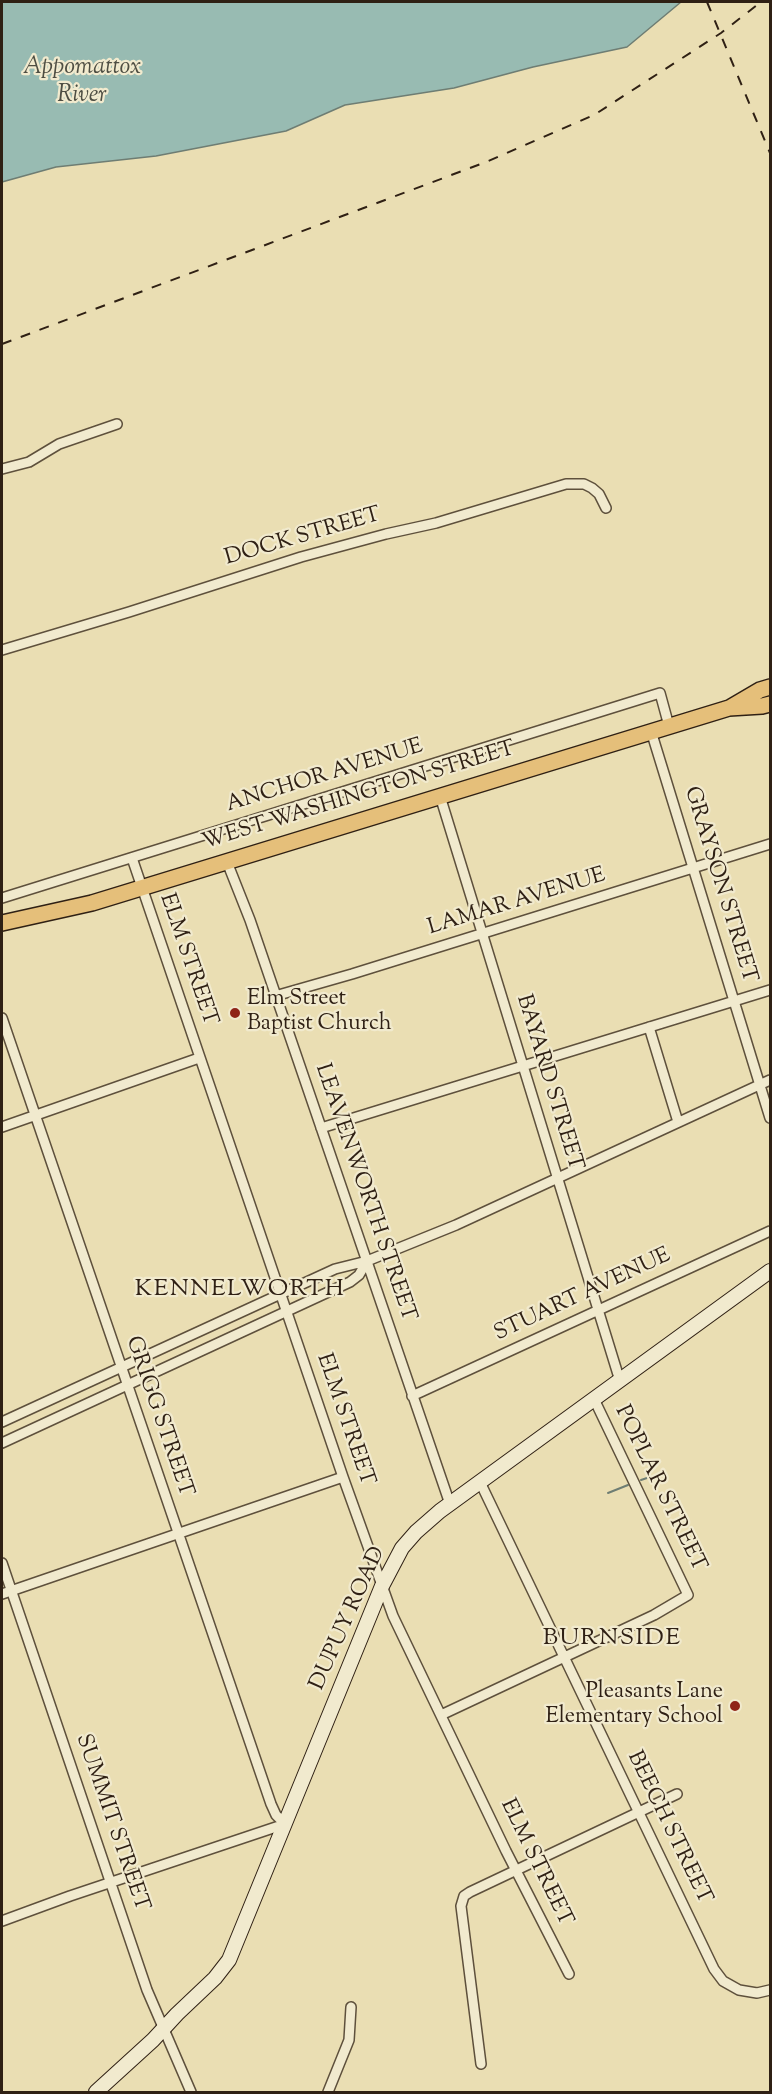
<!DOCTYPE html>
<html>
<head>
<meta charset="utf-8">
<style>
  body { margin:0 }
  #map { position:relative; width:772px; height:2094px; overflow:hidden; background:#eadeb3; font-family:"Sorts Mill Goudy",serif }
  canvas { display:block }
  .frame { position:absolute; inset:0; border:3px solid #2f2014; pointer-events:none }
</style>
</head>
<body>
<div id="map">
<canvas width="772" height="2094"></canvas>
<div class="frame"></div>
</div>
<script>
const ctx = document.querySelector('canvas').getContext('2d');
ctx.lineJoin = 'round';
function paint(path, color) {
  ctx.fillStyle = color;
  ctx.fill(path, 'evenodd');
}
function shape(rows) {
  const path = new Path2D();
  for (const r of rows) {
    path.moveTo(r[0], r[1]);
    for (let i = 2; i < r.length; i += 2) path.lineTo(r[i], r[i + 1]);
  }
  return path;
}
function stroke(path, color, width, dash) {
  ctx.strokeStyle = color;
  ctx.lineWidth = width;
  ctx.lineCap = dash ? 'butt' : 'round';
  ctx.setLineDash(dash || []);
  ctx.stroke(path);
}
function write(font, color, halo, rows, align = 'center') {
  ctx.font = font + ' "Sorts Mill Goudy",serif';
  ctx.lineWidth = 4.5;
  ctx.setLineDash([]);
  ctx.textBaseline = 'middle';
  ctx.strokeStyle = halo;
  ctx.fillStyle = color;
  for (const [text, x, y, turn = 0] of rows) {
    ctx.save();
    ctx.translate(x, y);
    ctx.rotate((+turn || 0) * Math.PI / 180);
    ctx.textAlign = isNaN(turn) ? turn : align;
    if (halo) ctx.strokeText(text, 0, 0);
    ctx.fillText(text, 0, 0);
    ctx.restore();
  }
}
const water = shape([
  [2,2,681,2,627,47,533,67,454,88,345,105,286,131,156,156,56,167,2,182,2,2]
]);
paint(water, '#98bbb2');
stroke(water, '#6e7d73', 1.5);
stroke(shape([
  [641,1480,647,1478],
  [608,1493,628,1485]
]), '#6e7d73', 2);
const street = shape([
  [2,469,29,462,59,444,117,424],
  [2,650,129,612,301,557,386,534,436,523,566,484,584,484,592,488,599,494,606,508],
  [651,731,770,1118],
  [440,796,620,1381],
  [132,858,343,1477,393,1616,506,1851,569,1974],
  [227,862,250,920,450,1504],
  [2,898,660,693,669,726],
  [275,996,352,974,770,844],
  [2,1018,271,1804,276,1815,285,1824,70,1896,2,1921],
  [649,1027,678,1122],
  [2,1127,199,1058],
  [321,1128,770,990],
  [412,1396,770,1231],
  [2,1422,335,1269,367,1261,456,1225,770,1080],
  [2,1443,350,1282,359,1275,367,1261],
  [480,1482,714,1969,723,1981,739,1990,757,1993,770,1990],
  [2,1563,147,1990,191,2092],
  [2,1594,343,1477],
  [441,1715,654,1615,688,1595,594,1399],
  [481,2064,461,1906,464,1896,470,1892,677,1794],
  [328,2092,349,2040,351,2007]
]);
const secondary = shape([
  [96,2092,153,2040,177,2014,215,1978,229,1960,382,1586,402,1548,416,1532,440,1511,770,1271]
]);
const primary = shape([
  [731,707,760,690,770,687],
  [2,923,92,903,729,708,762,706,770,704]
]);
stroke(street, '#5e503c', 12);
stroke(secondary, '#2f2014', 16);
stroke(primary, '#2f2014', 18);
stroke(street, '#f1eace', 9);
stroke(secondary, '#f1eace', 14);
stroke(primary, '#e5bf7a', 15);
stroke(shape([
  [707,2,770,153],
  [2,344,486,162,594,115,721,33,761,2]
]), '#2f2014', 2, [10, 10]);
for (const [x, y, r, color] of [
  [235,1013,6,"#8f2418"],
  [735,1706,6,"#8f2418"]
]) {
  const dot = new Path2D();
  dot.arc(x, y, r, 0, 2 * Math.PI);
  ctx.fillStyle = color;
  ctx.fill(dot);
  stroke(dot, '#f1eace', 2);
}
write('22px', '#2f2014', '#f1eace', [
  ["DOCK STREET",303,538,-16],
  ["ANCHOR AVENUE",325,777,-17],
  ["WEST WASHINGTON STREET",359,797,-17],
  ["GRAYSON STREET",719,885,73],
  ["LAMAR AVENUE",517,903,-17],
  ["ELM STREET",187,960,71],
  ["BAYARD STREET",548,1083,73],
  ["LEAVENWORTH STREET",364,1193,71],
  ["STUART AVENUE",583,1296,-25],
  ["GRIGG STREET",158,1417,71],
  ["ELM STREET",344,1420,71],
  ["POPLAR STREET",659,1489,64],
  ["DUPUY ROAD",349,1619,-66],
  ["SUMMIT STREET",111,1823,71],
  ["BEECH STREET",668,1828,64],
  ["ELM STREET",535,1863,64]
]);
write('22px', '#2f2014', '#f1eace', [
  ["Elm Street",247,1000],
  ["Baptist Church",247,1025],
  ["Pleasants Lane",723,1693,"right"],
  ["Elementary School",723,1718,"right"]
], 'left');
write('italic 24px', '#4e4e43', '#f1eace', [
  ["Appomattox",82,69],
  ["River",82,97]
]);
ctx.letterSpacing = '1.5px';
write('24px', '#2f2014', '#f1eace', [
  ["KENNELWORTH",240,1291],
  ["BURNSIDE",612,1640]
]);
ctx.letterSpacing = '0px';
</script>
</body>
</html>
